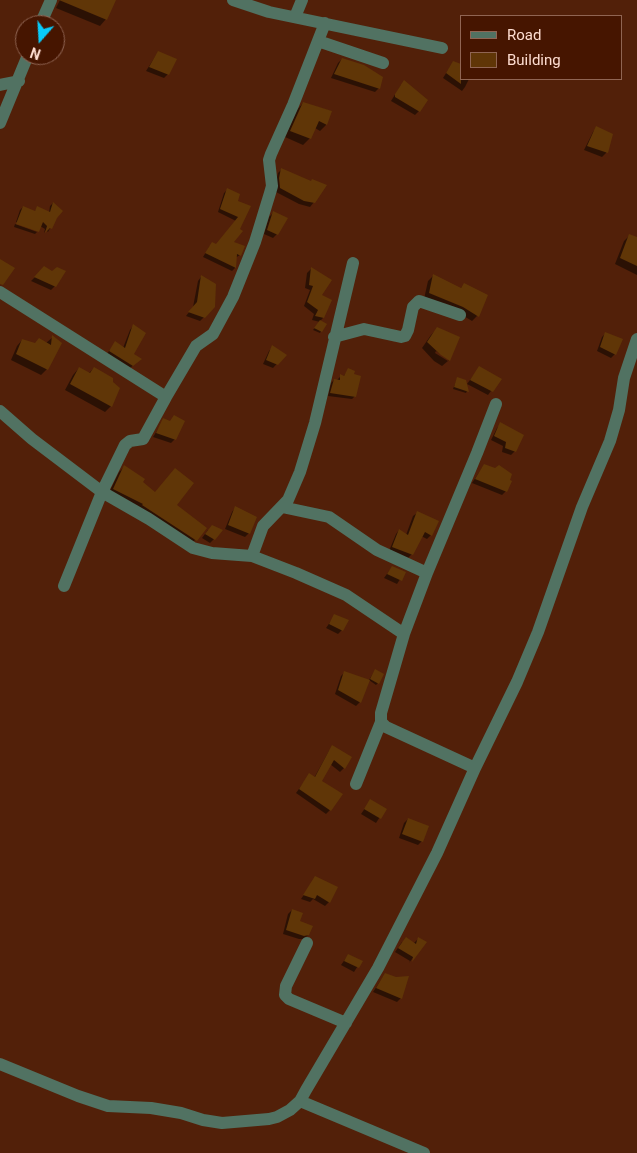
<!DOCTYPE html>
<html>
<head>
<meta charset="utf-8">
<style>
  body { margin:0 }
  #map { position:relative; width:637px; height:1153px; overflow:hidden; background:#522009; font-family:Roboto,sans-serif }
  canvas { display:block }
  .legend { position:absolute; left:460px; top:15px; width:162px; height:65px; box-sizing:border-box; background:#461500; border:1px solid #906553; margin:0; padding:6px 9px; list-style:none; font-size:15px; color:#feddd0 }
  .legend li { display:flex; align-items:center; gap:10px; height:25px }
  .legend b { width:25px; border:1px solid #906553 }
  .north { position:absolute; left:15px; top:15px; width:50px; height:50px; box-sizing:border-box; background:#461500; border:1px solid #906553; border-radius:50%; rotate:199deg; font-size:14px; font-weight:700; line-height:20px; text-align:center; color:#feddd0 }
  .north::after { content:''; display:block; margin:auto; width:18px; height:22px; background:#08cbfa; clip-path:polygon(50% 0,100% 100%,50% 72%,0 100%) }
</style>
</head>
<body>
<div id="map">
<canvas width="637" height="1153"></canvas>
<ul class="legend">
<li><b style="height:6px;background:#517262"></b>Road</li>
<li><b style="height:14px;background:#603607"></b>Building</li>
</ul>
<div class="north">N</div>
</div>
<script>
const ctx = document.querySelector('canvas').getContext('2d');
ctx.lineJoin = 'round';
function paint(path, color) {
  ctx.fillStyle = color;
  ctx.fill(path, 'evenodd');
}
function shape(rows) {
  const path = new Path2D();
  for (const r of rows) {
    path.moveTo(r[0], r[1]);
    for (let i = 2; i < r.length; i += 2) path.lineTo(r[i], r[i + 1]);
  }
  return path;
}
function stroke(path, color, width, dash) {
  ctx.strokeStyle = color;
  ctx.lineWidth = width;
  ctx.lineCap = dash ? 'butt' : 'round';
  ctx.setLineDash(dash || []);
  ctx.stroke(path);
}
paint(shape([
  [60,0,115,0,106,19,100,26,56,8],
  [158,52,168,74,164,78,146,71],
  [342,59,379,88,375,92,331,78,338,63],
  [453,62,461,79,469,79,465,87,462,91,443,78],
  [401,85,419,111,415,115,391,101],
  [303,103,331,111,326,125,320,131,315,128,310,138,303,145,285,137,297,110],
  [597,128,612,135,606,153,602,157,584,150,593,132],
  [282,169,314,202,310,207,299,204,276,192,276,182,278,173],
  [227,190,237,202,249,207,232,243,240,255,235,258,235,268,232,271,203,257,209,247,212,244,216,246,236,221,218,212,224,193],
  [53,203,56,217,48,232,46,230,44,233,45,229,40,226,38,230,16,222,20,210,23,207,34,212,38,207,49,213,50,206],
  [273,213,277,234,273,238,264,234,269,217],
  [15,224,37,232,35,234,14,227],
  [630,235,637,239,637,275,615,264,624,241],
  [44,268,55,286,51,290,31,281],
  [311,269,330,281,320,295,330,300,323,318,320,321,325,324,320,333,313,330,320,322,312,320,314,314,304,306,310,290,305,288,307,273],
  [433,276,460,289,464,284,477,316,472,321,457,312,424,299,428,281],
  [201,277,214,307,200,321,186,316,193,307,198,281],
  [133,326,133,354,140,359,129,369,106,355,115,343,123,348,130,330],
  [437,329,458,338,448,361,448,358,436,351,435,353,448,361,442,366,434,361,422,348,431,335],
  [606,333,615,354,611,358,597,351,602,337],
  [53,337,47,369,41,375,11,360,17,346,22,340,34,344,46,343],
  [273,347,285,355,273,368,263,364,269,351],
  [79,368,89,373,94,368,118,388,111,406,105,412,65,390,73,375],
  [479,368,500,379,488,395,467,384],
  [348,370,355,396,352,399,328,396,331,383,334,380,337,380,341,376,343,377],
  [457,379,467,391,466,393,453,389],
  [164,420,175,439,171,443,153,437],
  [501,424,515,451,511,455,502,452,503,446,491,440,497,428],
  [484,465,507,490,502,495,472,483],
  [124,467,154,494,175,470,175,505,195,540,190,545,108,495,119,472],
  [235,508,249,533,245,537,225,529,232,512],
  [417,513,431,535,427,539,421,536,412,554,408,558,389,551,396,534,399,530,406,535,413,516],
  [208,530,214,539,210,543,202,538],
  [392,567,404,573,397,584,384,578],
  [335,615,342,630,338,634,326,628],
  [345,672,360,702,356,706,335,694,341,676],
  [374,672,378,683,376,685,369,680],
  [333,747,344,768,340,772,330,764,321,781,330,810,326,814,296,793,309,775,314,778,329,751],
  [370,801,385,809,376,823,361,814],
  [408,819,422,841,418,845,399,838,404,823],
  [316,877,329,902,325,906,313,899,310,902,301,899],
  [292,910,298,922,308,935,304,939,299,939,283,934,288,914],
  [418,939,425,942,409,963,410,961,395,952,402,942,414,943],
  [348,955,361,961,354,972,341,965],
  [385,974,396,979,408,977,401,998,397,1002,373,992]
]), '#0007');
paint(shape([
  [59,0,116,0,107,20],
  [158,51,177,59,169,75,149,67],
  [342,58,364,65,383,77,380,89,334,74],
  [453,61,461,64,461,84,446,73],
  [404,80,428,100,420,112,395,97,395,94],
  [303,102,332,111,327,125,319,121,311,139,290,131],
  [596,126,613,134,608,153,587,146],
  [281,168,311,181,312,179,327,185,315,203,304,201,280,188,279,178],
  [227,188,240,194,238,201,251,206,240,229,243,231,234,242,245,246,241,256,237,254,236,268,205,253,212,242,216,244,238,217,220,209],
  [53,202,63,211,57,218,52,229,50,228,45,233,47,226,43,222,39,232,16,224,23,206,35,211,37,206,50,212],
  [273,211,288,218,278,235,267,230],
  [629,234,637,237,637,266,620,258],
  [0,259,15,268,3,285,0,284],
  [44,266,52,271,57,267,66,271,56,287,34,277],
  [311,267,332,280,322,295,332,300,324,318,315,316,318,310,307,302,313,286,309,285],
  [433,274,461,288,464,283,488,295,479,317,463,307,429,293],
  [201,275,216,284,215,307,205,318,188,312,197,302],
  [320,320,327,324,322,332,314,328],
  [133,324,146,333,134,354,142,359,133,366,109,351,115,341,125,348],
  [437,327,460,337,450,361,441,355,427,342],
  [605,332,623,339,616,355,600,347],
  [52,335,62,343,48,370,16,354,22,339,35,343,39,338,51,345],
  [272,345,287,355,278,365,266,360],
  [479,366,502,379,493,392,470,380],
  [79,367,90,373,94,367,113,378,113,382,120,388,112,407,70,384],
  [348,368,355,371,354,374,361,376,356,397,330,393,334,379,340,380,340,374,344,376],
  [457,377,466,380,469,392,454,387],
  [174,415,185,421,176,440,156,433,163,418,170,421],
  [500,422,524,435,516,452,505,448,506,442,494,436],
  [484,464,495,468,499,465,512,474,510,480,512,481,508,490,507,492,475,479],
  [124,465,145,479,143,482,155,492,175,468,194,483,177,505,207,528,197,541,142,505,143,504,113,489],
  [235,506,257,517,250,534,228,525],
  [417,511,439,521,432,536,425,532,413,555,392,547,399,529,408,535],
  [212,525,223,530,215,540,205,534],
  [392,566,406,572,402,581,387,574],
  [334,614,349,620,343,631,329,624],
  [375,669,384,674,379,684,370,679],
  [344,671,370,680,361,703,338,690],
  [332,745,352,757,345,769,334,760,322,781,343,794,331,811,299,789,309,773,315,777],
  [370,799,387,809,381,819,364,809],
  [408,818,429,826,423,842,402,834],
  [315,876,338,887,330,903,317,895,315,899,303,895],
  [292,909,303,913,300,921,313,926,309,935,304,936,286,930],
  [406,937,416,944,418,937,427,942,412,962,413,957,398,948],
  [348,954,363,961,359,968,344,961],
  [385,973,396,977,409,976,402,999,376,988]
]), '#603607');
stroke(shape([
  [233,0,269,12,442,48],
  [295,17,302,0],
  [40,25,51,0],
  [318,41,383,63],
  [0,85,19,81],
  [0,123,28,55],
  [0,292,166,397,143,439,130,441,125,445,102,492,64,586],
  [334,337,364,329,401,337,405,336,408,330,413,307,419,301,460,315],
  [166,397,196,346,213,334,233,297,255,242,270,193,272,186,269,160,271,154,293,105,325,23],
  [0,411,32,439,102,492,149,519,193,548,212,553,252,556,296,573,346,595,404,634,381,713,381,722,386,727,475,768,437,853,378,968,306,1090,300,1101,290,1110,277,1117,269,1119,222,1123,203,1120,181,1113,151,1108,108,1106,78,1096,0,1064],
  [282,507,329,517,377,550,427,573],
  [252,556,263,526,288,500,300,472,315,423,353,263],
  [404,634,427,573,477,453,496,404],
  [475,768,517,682,538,632,582,507,610,441,619,410,624,378,637,339],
  [356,784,381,722],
  [307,943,286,986,285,995,289,999,346,1023],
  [300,1101,424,1153]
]), '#517262', 12);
</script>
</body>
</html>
